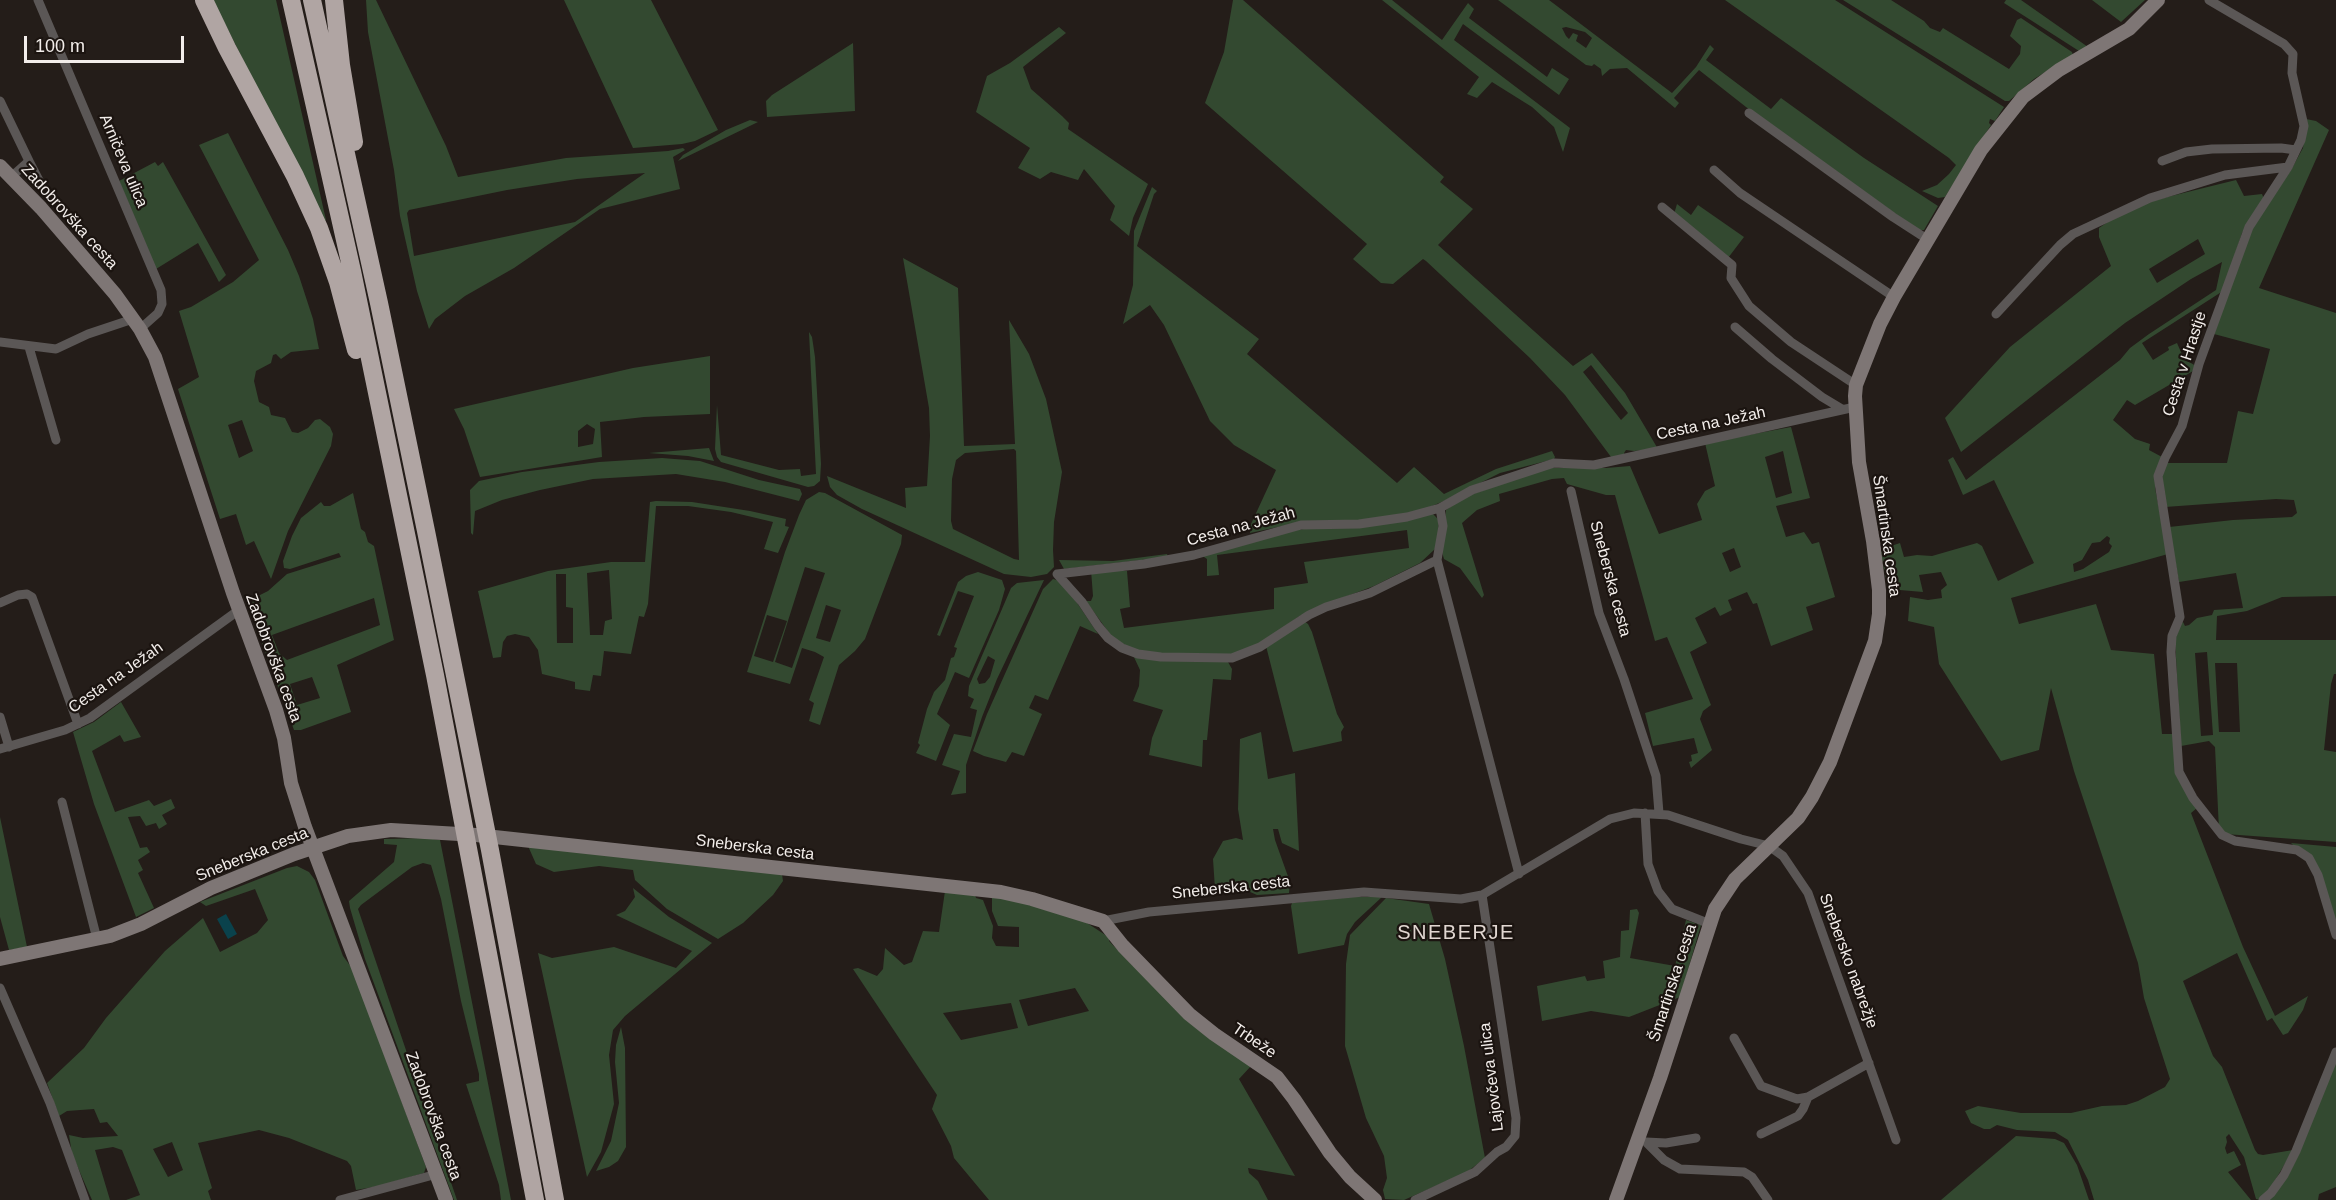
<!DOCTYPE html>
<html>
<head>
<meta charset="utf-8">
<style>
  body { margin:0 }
  #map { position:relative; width:2336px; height:1200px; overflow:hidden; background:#241d19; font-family:Arial,sans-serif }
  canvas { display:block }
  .scale { position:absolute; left:24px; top:36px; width:160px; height:27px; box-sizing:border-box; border:3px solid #f2edea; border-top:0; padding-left:8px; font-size:18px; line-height:21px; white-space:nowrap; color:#f2edea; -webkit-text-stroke:4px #1b1410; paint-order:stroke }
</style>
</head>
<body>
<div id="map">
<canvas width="2336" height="1200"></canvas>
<div class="scale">100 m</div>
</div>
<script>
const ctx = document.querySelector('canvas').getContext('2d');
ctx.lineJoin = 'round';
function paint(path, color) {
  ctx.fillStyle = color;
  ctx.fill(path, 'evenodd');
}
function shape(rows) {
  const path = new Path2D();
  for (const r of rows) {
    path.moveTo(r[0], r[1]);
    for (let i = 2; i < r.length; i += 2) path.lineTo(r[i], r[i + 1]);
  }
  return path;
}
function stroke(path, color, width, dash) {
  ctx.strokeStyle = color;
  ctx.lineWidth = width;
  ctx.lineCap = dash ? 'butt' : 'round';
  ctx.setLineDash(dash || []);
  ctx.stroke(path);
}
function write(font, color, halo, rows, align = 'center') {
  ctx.font = font + ' Arial,sans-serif';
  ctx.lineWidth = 4.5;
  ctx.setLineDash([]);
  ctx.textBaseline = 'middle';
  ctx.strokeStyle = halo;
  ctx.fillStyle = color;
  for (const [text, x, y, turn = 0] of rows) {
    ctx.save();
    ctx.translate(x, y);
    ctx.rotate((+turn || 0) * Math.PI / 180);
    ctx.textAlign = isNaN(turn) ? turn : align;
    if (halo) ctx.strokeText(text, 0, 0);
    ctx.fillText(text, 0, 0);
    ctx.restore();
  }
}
paint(shape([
  [213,0,276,0,326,220,324,221],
  [366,0,376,0,446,146,458,177,566,158,668,151,683,148,685,150,673,157,680,189,600,209,514,268,465,296,435,319,429,329,417,291,400,216,394,170,368,32],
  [645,173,575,222,414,256,407,213,409,210,507,190,577,179],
  [564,0,651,0,718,130,695,141,682,144,633,148],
  [1233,0,1243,0,1444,177,1440,182,1473,209,1438,245,1573,366,1592,353,1625,393,1658,449,1634,451,1626,450,1624,453,1625,459,1614,461,1565,395,1530,358,1426,261,1423,259,1393,284,1381,283,1353,259,1367,244,1205,103,1224,52],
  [1591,365,1628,413,1621,420,1583,372],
  [1382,0,1392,0,1442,40,1468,3,1474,9,1469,18,1547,77,1552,68,1569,79,1559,95,1463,24,1454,40,1570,128,1563,152,1554,127,1532,107,1492,82,1477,98,1467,94,1479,77],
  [1498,0,1549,0,1672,93,1696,67,1710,45,1714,49,1706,60,1771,109,1781,98,1864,158,1938,206,1924,230,1918,230,1746,107,1699,70,1674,98,1679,103,1675,108,1627,68,1610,69,1602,76,1601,69,1594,64,1592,66,1586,65],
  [1566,27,1585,32,1592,38,1586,48,1576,41,1578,35,1573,33,1569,39,1566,36,1562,28],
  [1725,0,1835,0,2004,107,1995,121,1990,119,1989,123,1991,125,1945,197,1938,198,1922,191,1937,185,1949,174,1956,165,1949,158],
  [1843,0,1891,0,1924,21,1930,28,1940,32,1943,28,2009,69,2020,54,2021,46,2010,36,2017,20,2021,18,2072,52,2073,55,2034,79,2009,101,2005,101],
  [2006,0,2021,0,2088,47,2079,51,2004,3],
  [2092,0,2145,0,2121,22],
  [1059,27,1066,33,1023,67,1031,89,1062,116,1069,123,1068,129,1148,184,1133,218,1129,236,1110,220,1115,206,1084,169,1078,180,1051,172,1040,179,1018,168,1030,148,976,112,987,76,1010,63],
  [853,43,855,111,767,117,766,101,772,95],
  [2306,119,2316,121,2329,130,2259,288,2336,313,2336,596,2282,597,2247,611,2217,616,2216,640,2336,640,2336,674,2334,674,2331,684,2324,750,2336,752,2336,842,2225,834,2219,830,2215,747,2209,741,2181,746,2175,640,2181,623,2183,622,2185,626,2189,625,2197,618,2212,615,2214,610,2243,608,2236,573,2179,582,2169,527,2233,520,2292,517,2297,513,2294,500,2276,499,2165,507,2162,476,2166,463,2227,463,2238,411,2253,414,2270,349,2214,334,2251,227,2291,170,2303,148],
  [2207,652,2213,735,2201,736,2195,653],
  [2215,663,2237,663,2240,732,2219,732],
  [750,120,758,122,678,161,683,155,726,130],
  [228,133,288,250,299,276,313,319,319,349,291,352,281,359,276,354,273,355,271,363,256,371,254,381,259,402,269,407,271,415,285,418,292,432,298,433,308,428,315,420,320,419,330,427,333,434,331,446,288,531,271,579,254,541,246,545,236,514,220,519,178,389,199,377,179,311,191,307,233,282,259,260,199,145],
  [242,420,253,451,239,458,228,425],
  [155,162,158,166,163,162,226,275,219,282,198,243,156,269,119,181],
  [2236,180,2244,196,2262,194,2264,199,2242,233,2223,291,2142,343,2153,360,2169,350,2168,347,2177,343,2184,359,2196,366,2193,371,2135,405,2127,400,2113,420,2135,439,2150,444,2149,450,2162,457,2155,488,2168,554,2011,598,2019,624,2096,604,2111,650,2154,654,2162,734,2174,734,2176,772,2197,808,2191,813,2243,947,2275,1016,2308,996,2303,1010,2288,1033,2283,1035,2272,1018,2267,1021,2237,953,2183,981,2213,1056,2222,1067,2255,1150,2258,1154,2263,1155,2293,1150,2267,1194,2260,1200,2256,1199,2244,1157,2229,1134,2226,1137,2227,1142,2225,1148,2227,1154,2234,1151,2241,1165,2228,1172,2251,1200,2094,1200,2088,1180,2068,1140,2055,1132,2017,1130,1997,1125,1990,1129,1984,1129,1971,1123,1965,1111,1978,1106,2021,1113,2071,1113,2102,1106,2126,1105,2138,1101,2165,1087,2170,1079,2144,998,2138,963,2074,771,2051,688,2039,750,2001,761,1939,664,1934,627,1908,621,1910,597,1928,600,1942,598,1941,590,1947,585,1941,572,1919,575,1923,592,1888,589,1881,554,1882,549,1900,543,1904,557,1917,555,1932,556,1977,543,1982,546,1998,581,2034,563,1994,480,1963,495,1948,460,1953,457,1966,480,2120,360,2130,348,2149,334,2216,290,2222,262,2191,279,2125,323,1961,452,1945,418,2010,347,2111,266,2099,237,2099,228,2112,219,2155,200],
  [2198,239,2205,254,2157,283,2149,269],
  [2107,536,2110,538,2109,543,2112,546,2109,552,2083,569,2074,572,2073,564,2082,560,2092,543,2100,542],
  [1152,187,1157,191,1154,194,1137,246,1259,339,1247,354,1397,483,1414,467,1444,494,1496,469,1552,451,1555,457,1554,459,1500,473,1444,501,1420,511,1380,519,1297,523,1250,533,1251,524,1276,470,1234,445,1210,421,1164,325,1150,305,1123,324,1133,285,1134,231],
  [1677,204,1691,215,1698,205,1744,237,1728,258,1674,214],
  [903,258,958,288,964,446,1015,444,1009,320,1029,354,1046,399,1062,472,1054,522,1053,550,1054,567,1047,574,1031,577,1004,574,862,509,837,495,830,487,827,476,906,508,905,488,927,486,930,436,929,408],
  [1014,449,1016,451,1019,560,1014,559,953,529,951,521,952,479,956,460,965,453],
  [809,332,812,337,815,357,821,464,820,481,814,486,808,487,721,462,717,457,715,449,717,405,721,455,779,470,800,469,801,476,816,474],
  [710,356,710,414,644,417,600,422,602,457,480,477,464,429,454,409,633,368],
  [587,424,595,429,593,444,578,447,578,431],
  [1791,427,1810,498,1776,506,1786,537,1804,532,1812,544,1819,542,1835,597,1806,607,1813,630,1771,646,1757,603,1753,604,1747,592,1728,600,1732,610,1720,616,1715,607,1695,618,1707,643,1690,652,1711,705,1703,711,1700,719,1712,750,1691,768,1689,762,1692,761,1691,755,1698,753,1694,738,1653,746,1645,713,1693,699,1667,637,1655,641,1615,495,1606,495,1567,484,1564,478,1552,479,1499,494,1500,501,1477,510,1462,523,1484,595,1482,598,1460,568,1444,559,1442,552,1446,510,1464,497,1548,468,1606,468,1630,466,1659,534,1702,520,1697,504,1705,491,1715,486,1705,443],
  [1783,451,1792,493,1776,498,1765,457],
  [1734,548,1741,567,1730,572,1722,553],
  [709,448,714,461,688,456,649,453],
  [662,458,700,461,759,480,800,489,802,494,799,501,725,482,676,474,593,479,540,490,502,500,475,511,473,535,471,533,470,490,479,481,522,472,599,462],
  [819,492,825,493,902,535,901,544,865,639,855,651,839,665,820,725,809,721,814,703,809,700,824,657,815,652,802,648,790,684,747,672,785,552,799,515,806,500],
  [805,567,825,573,792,668,775,662],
  [826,605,841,610,830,642,816,638],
  [767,615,787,621,773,662,754,656],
  [353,493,361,529,365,532,368,542,374,546,394,640,337,665,351,712,301,730,294,730,250,611,250,605,256,597,268,591,287,574,341,557,339,553,290,569,284,568,283,561,292,536,301,518,321,502,324,506,330,506],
  [374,598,380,625,287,660,279,653,272,635],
  [312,677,320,698,297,705,290,684],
  [656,501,692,502,750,511,786,519,785,526,789,527,778,553,764,549,773,522,731,512,688,506,656,506,648,604,644,617,639,616,631,654,604,651,601,676,593,675,590,691,575,689,575,682,542,674,538,650,529,637,515,634,507,636,503,642,501,657,493,658,478,591,548,571,611,562,645,562,650,502],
  [609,570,612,619,605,621,603,635,590,635,587,573],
  [556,574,566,574,566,607,573,608,573,643,557,643],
  [1431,512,1438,519,1439,531,1435,549,1420,563,1374,586,1318,607,1298,617,1276,633,1242,654,1159,655,1130,648,1112,637,1086,601,1091,601,1093,596,1091,570,1127,571,1130,607,1120,609,1124,628,1274,609,1274,588,1308,583,1304,562,1409,548,1407,530,1217,555,1219,575,1207,576,1207,559,1201,555,1289,531],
  [1167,554,1168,557,1064,569,1059,560,1113,561],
  [978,572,1002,580,1005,589,999,610,969,678,955,672,937,714,950,725,936,761,916,753,920,745,918,743,927,709,934,692,945,680,951,658,954,657,957,648,954,647,974,596,958,591,940,636,937,635,958,582,966,576],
  [1053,579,1063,582,1098,634,1080,626,1048,700,1035,695,1029,708,1042,714,1024,756,1012,752,1006,762,984,756,973,751,987,714,1043,589],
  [1044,580,997,679,982,717,966,765,966,793,951,795,960,771,942,765,954,734,971,737,977,710,970,708,974,699,968,696,969,686,1011,588,1017,583],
  [988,656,995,660,990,677,985,683,979,684,977,679],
  [1304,621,1308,624,1312,632,1337,714,1344,727,1341,732,1342,741,1293,752,1266,646],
  [1133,655,1228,662,1232,669,1231,680,1213,679,1207,740,1203,740,1202,767,1149,755,1152,738,1163,710,1133,701,1139,686,1140,670],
  [121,702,141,737,124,742,120,735,92,751,115,812,149,800,154,806,171,799,175,808,162,815,167,824,159,829,156,823,146,826,140,816,128,817,140,848,147,847,150,852,138,860,143,870,138,873,154,908,136,917,94,804,73,732,94,722],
  [1261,732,1268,779,1295,773,1299,851,1282,843,1278,829,1273,829,1275,840,1290,882,1289,893,1257,895,1248,891,1219,894,1215,889,1213,859,1223,841,1236,838,1243,840,1238,809,1240,739],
  [0,817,27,947,9,950,0,917],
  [426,838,440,840,511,1200,501,1200,499,1185,466,1084,479,1081,479,1074,461,1001,441,899,431,865,423,863,412,867,361,905,358,909,457,1200,454,1200,365,959,350,908,349,901,394,862,397,845,384,844,384,839],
  [2291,843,2336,847,2336,929,2320,872],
  [528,846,782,874,783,881,773,895,743,923,718,939,667,909,635,880,633,870,599,866,554,872,536,864],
  [297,866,309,872,315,880,343,956,352,968,426,1167,424,1173,379,1186,356,1190,351,1166,347,1161,289,1138,259,1130,198,1143,212,1188,208,1191,211,1200,126,1200,140,1195,122,1150,113,1147,95,1150,110,1200,92,1200,72,1154,69,1135,83,1138,118,1136,107,1122,100,1123,94,1109,67,1111,59,1116,47,1083,84,1048,106,1018,165,951,203,918,220,952,257,933,268,920,255,889,206,906,200,902,287,868],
  [172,1142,183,1170,168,1177,153,1149],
  [633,888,669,917,712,943,625,1016,613,1030,609,1055,614,1104,601,1152,587,1177,538,953,552,958,614,947,676,968,692,951,616,915,625,911,635,897],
  [945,891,975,895,976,898,983,900,993,926,992,938,996,946,1019,947,1019,927,998,926,992,911,992,896,1028,903,1084,921,1107,936,1110,939,1109,941,1133,966,1135,965,1251,1066,1239,1079,1295,1176,1248,1168,1249,1173,1258,1181,1268,1200,989,1200,954,1158,951,1146,932,1109,937,1095,853,969,858,968,877,976,883,969,885,948,904,965,912,962,923,931,939,932],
  [1075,988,1089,1011,1028,1026,1019,1000],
  [1011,1003,1018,1028,961,1040,943,1013],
  [1349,897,1382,897,1355,922,1347,934,1344,945,1298,954,1291,906,1292,903],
  [1386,898,1429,904,1445,959,1464,1046,1485,1158,1467,1172,1404,1200,1385,1199,1383,1190,1387,1178,1384,1156,1366,1118,1345,1046,1346,964,1350,935],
  [1637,909,1639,913,1630,958,1675,966,1686,920,1701,925,1680,997,1629,1017,1591,1011,1542,1021,1537,986,1585,976,1587,981,1605,978,1603,961,1620,957,1621,931,1629,930,1630,910],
  [621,1027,625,1048,626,1147,618,1161,609,1167,596,1171,611,1141,619,1103,615,1062,616,1045],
  [2336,1057,2336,1187,2319,1194,2318,1200,2267,1200,2274,1194],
  [2016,1136,2055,1139,2064,1143,2077,1165,2089,1200,1941,1200]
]), '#334930');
paint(shape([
  [226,914,237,934,228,939,217,919]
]), '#0a424c');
stroke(shape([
  [38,0,161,290,162,304,158,313,140,329],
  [2209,0,2284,44,2293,54,2292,73,2304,126,2301,140,2288,167,2249,227,2199,364,2182,426,2165,458,2158,476,2180,617,2172,636,2171,652,2179,772,2193,798,2222,835,2235,841,2297,850,2309,858,2318,875,2336,935],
  [0,101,29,161,11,177],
  [1749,113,1893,217,1927,239],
  [29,161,42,186],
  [2162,161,2186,152,2212,149,2281,148,2296,150],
  [1714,170,1740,193,1894,297],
  [1662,207,1732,265,1731,278,1749,306,1791,342,1856,385],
  [1996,314,2060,245,2073,234,2150,198,2225,175,2288,167],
  [1735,327,1772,359,1822,397,1842,409],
  [0,342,56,349,88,334,133,319],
  [29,347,56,440],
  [1571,491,1599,613,1624,679,1656,776,1659,813],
  [1440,508,1443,526,1437,560,1519,874],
  [1437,560,1370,593,1326,607,1309,615,1260,647,1232,658,1161,657,1138,654,1122,648,1108,638,1098,626,1082,602,1057,574,1144,564,1194,555,1301,525,1359,524,1407,517,1440,508,1472,490,1554,463,1594,465,1855,407],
  [0,603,18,595,27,594,32,597,78,724],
  [0,717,9,747],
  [0,749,65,730,90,718,239,610],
  [62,802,97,939],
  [1645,813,1648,864,1658,891,1672,909,1710,924],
  [1103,921,1149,912,1364,892,1461,899,1482,895,1610,819,1634,813,1668,815,1741,839,1769,846,1783,856,1808,893,1896,1140],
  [0,988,50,1103,85,1200],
  [1734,1038,1761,1086,1797,1099,1808,1097,1869,1063],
  [1761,1134,1798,1116,1803,1109,1808,1097],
  [1646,1142,1666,1143,1696,1138],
  [1647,1143,1664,1160,1680,1169,1744,1172,1752,1177,1768,1200],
  [340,1200,437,1174],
  [1415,1200,1475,1172,1497,1152,1506,1147,1515,1136,1516,1118,1482,895],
  [2263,1200,2271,1193,2284,1175,2296,1151,2336,1052]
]), '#5b5756', 9);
stroke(shape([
  [0,166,41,208,115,294,140,329,155,357,233,593,276,710,284,738,291,783,305,827,446,1200],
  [0,959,110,936,141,924,211,888,294,854,348,836,391,830,476,835,1001,892,1032,899,1103,921,1123,946,1189,1014,1214,1034,1277,1077,1294,1099,1330,1153,1350,1177,1375,1200],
  [1616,1200,1660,1078,1715,909,1735,879,1798,818,1812,797,1830,762,1875,641,1879,614,1879,590,1873,541,1859,462,1855,396,1856,385,1880,324,1894,297,1981,150,2023,97,2059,70,2129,29,2158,0]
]), '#7e7675', 14);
stroke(shape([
  [204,0,227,48,295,176,319,228,338,282,356,350],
  [291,0,352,271,435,675,535,1200],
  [312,0,379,303,426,531,490,850,555,1200],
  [334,0,341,65,354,142]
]), '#b0a5a3', 18);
write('16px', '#f2edea', '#1b1410', [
  ["Arničeva ulica",123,161,67],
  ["Zadobrovška cesta",69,217,48],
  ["Cesta v Hrastje",2185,364,-72],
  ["Cesta na Ježah",1711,424,-12],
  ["Cesta na Ježah",1241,527,-15],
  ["Šmartinska cesta",1886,536,82],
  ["Sneberska cesta",1610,579,75],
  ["Zadobrovška cesta",273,658,70],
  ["Cesta na Ježah",116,678,-35],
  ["Sneberska cesta",755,848,7],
  ["Sneberska cesta",252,855,-22],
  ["Sneberska cesta",1231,888,-6],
  ["Snebersko nabrežje",1848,961,70],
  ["Šmartinska cesta",1673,983,-72],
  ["Trbeže",1254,1041,34],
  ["Lajovčeva ulica",1492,1077,-97],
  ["Zadobrovška cesta",433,1116,70]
]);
ctx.letterSpacing = '1.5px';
write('20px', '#e1d7d1', '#1b1410', [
  ["SNEBERJE",1456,933]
]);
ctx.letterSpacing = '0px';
</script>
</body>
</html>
